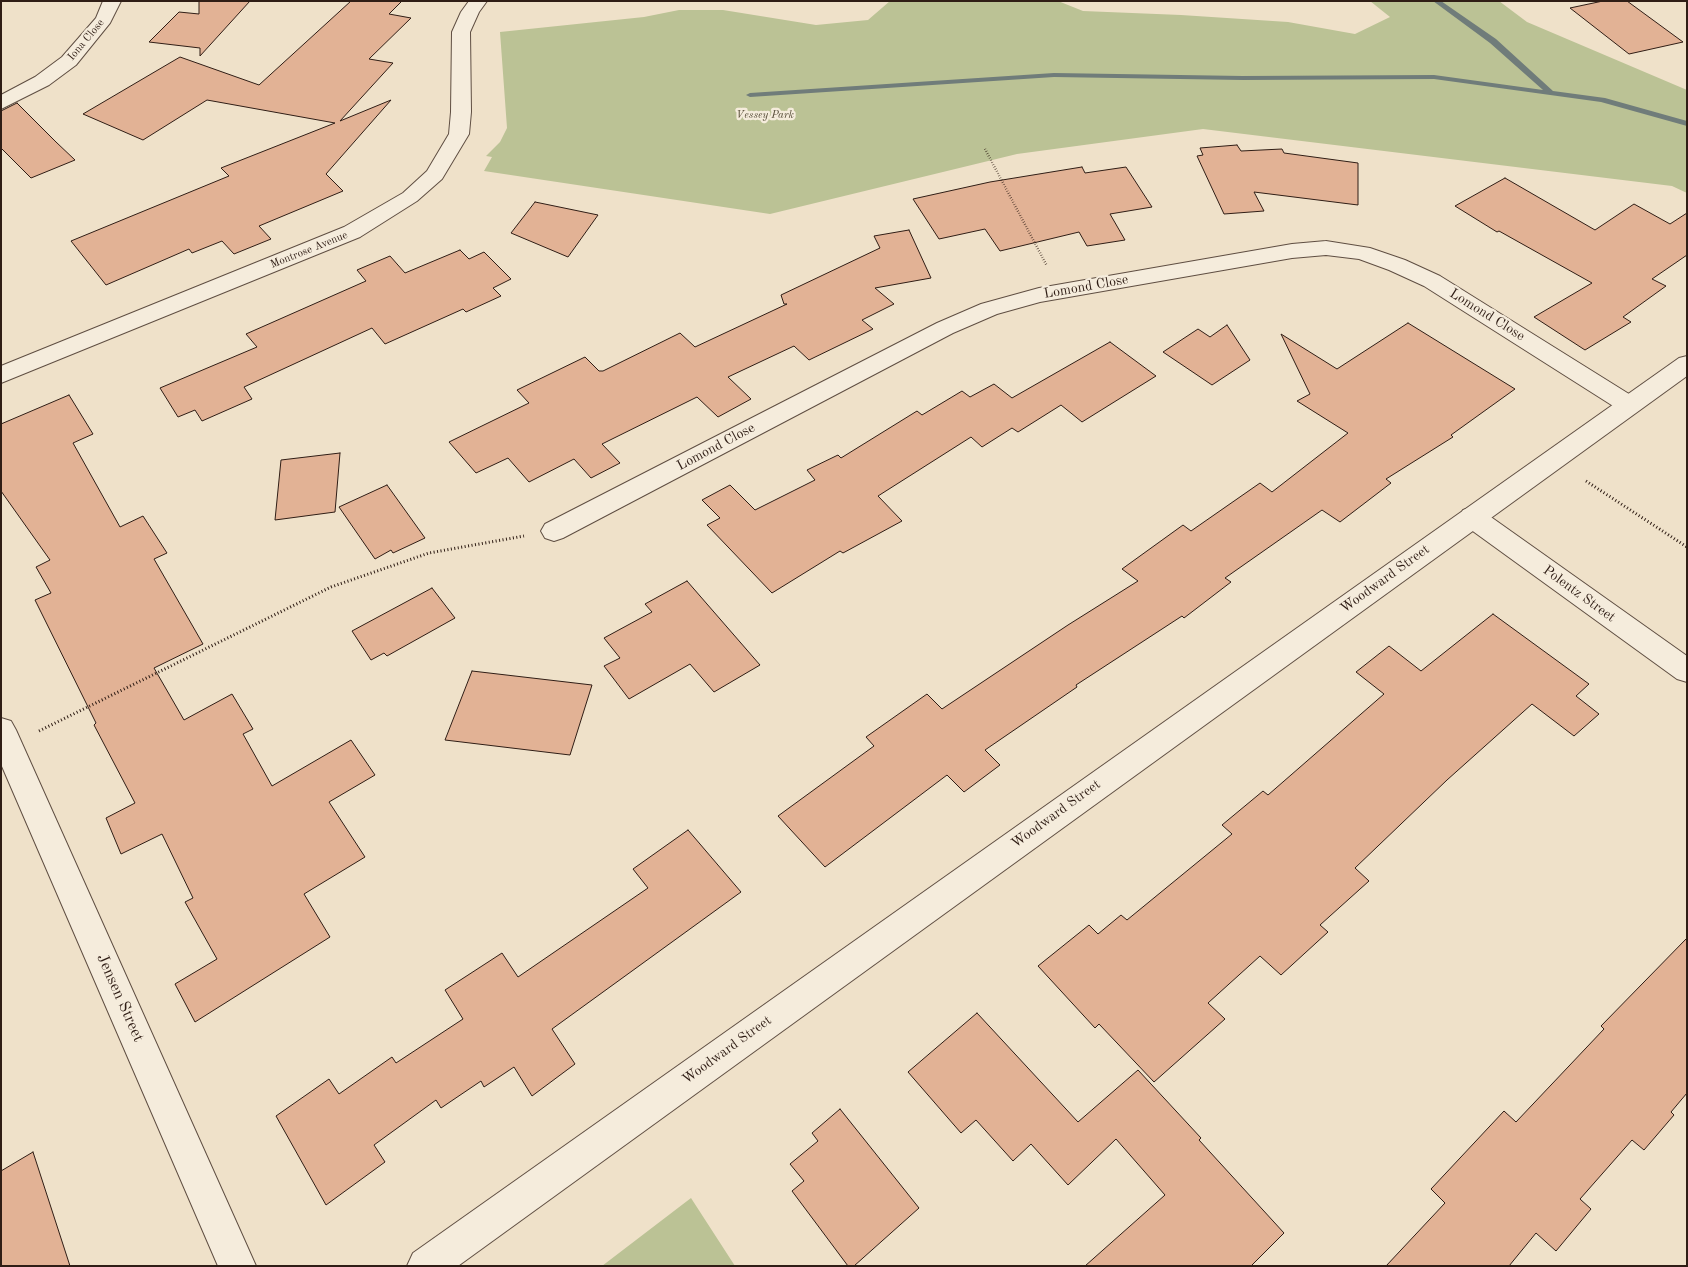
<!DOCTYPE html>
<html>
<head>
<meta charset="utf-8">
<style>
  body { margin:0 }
  #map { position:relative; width:1688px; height:1267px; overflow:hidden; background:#efe1c9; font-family:"Old Standard TT",serif }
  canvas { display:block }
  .frame { position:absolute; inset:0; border:2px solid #2f1d15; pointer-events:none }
</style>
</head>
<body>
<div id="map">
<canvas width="1688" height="1267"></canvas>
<div class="frame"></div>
</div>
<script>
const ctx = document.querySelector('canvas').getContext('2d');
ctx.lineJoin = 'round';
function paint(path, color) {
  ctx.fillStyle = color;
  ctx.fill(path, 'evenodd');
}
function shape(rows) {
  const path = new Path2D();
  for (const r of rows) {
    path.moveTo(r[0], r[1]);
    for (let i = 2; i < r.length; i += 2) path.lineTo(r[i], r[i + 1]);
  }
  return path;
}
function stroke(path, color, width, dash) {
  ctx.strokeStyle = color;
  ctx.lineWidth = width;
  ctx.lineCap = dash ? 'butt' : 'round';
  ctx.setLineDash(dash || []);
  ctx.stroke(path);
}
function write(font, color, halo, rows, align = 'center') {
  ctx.font = font + ' "Old Standard TT",serif';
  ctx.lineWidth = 4.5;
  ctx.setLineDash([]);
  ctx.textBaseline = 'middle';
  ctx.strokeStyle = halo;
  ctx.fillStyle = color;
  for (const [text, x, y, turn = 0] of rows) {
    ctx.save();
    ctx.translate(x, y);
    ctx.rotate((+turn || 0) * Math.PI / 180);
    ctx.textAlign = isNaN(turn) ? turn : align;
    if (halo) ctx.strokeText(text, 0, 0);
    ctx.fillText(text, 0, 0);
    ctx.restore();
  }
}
paint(shape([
  [890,1,1058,1,1083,11,1181,15,1288,22,1355,34,1390,17,1370,1,1499,1,1527,22,1687,90,1687,193,1672,186,1203,129,1017,154,770,214,484,171,492,157,486,156,500,142,507,128,500,32,644,17,679,10,723,10,816,25,868,20],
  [691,1198,735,1266,602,1266]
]), '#bbc295');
paint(shape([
  [1433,1,1441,1,1496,39,1553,91,1605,98,1687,121,1687,126,1601,102,1434,79,1243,80,1054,77,750,97,746,95,750,93,1054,73,1243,76,1434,75,1543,90,1490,43,1433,1]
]), '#707c7a');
const building = shape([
  [199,1,250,1,200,56,200,48,149,42,179,12,199,14,199,1],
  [351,1,402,1,389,14,411,18,369,59,393,63,340,121,391,100,326,174,343,191,259,226,271,239,234,254,222,241,192,253,189,249,106,285,71,241,229,176,221,168,335,123,207,100,143,140,83,114,180,57,259,85,351,1],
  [1603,1,1627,1,1683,42,1629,54,1570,8,1603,1],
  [17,103,56,142,75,160,31,178,1,148,1,111,17,103],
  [1237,145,1241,151,1282,149,1284,153,1358,163,1358,205,1254,192,1264,211,1224,214,1197,156,1203,155,1200,148,1237,145],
  [1082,167,1085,173,1126,167,1152,207,1110,214,1125,240,1087,246,1079,232,1000,251,985,229,939,239,913,199,990,182,1082,167],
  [1505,178,1595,230,1634,204,1670,224,1687,213,1687,255,1652,279,1666,286,1623,317,1631,322,1585,350,1534,317,1592,283,1499,231,1497,232,1455,206,1505,178],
  [535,202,598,215,568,257,511,233,535,202],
  [909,230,931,278,875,288,894,304,862,320,873,329,809,360,794,346,728,377,751,399,718,417,697,397,602,444,620,463,591,478,574,459,529,482,508,458,476,473,449,442,529,403,517,390,585,357,599,371,603,371,680,333,695,347,787,304,784,304,781,295,880,248,874,236,909,230],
  [460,250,469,259,484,252,511,279,493,288,501,296,466,312,463,309,385,344,372,328,244,387,252,399,202,421,195,410,178,417,160,388,257,347,246,334,366,281,357,270,390,256,405,273,460,250],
  [1408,323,1515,389,1451,435,1453,437,1386,479,1391,483,1340,522,1322,510,1225,578,1231,582,1184,618,1182,616,1076,685,1077,687,985,750,1000,765,964,792,947,775,825,867,778,816,874,746,866,737,927,694,942,709,1068,625,1138,581,1122,569,1183,525,1191,531,1260,483,1272,492,1348,433,1297,401,1310,394,1281,334,1337,369,1408,323],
  [1227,325,1250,360,1212,385,1163,352,1198,329,1210,337,1227,325],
  [1110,342,1156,376,1082,422,1061,405,1018,432,1012,428,982,447,971,437,878,496,902,521,843,553,840,551,772,593,707,525,720,518,702,500,730,485,755,510,815,480,807,470,838,455,841,458,917,411,922,415,962,391,970,397,994,384,1012,398,1110,342],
  [69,395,93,434,73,443,120,527,143,516,167,553,154,559,203,644,154,668,184,720,232,694,253,729,243,734,272,786,351,740,375,775,329,802,365,857,304,894,330,937,195,1022,175,984,217,959,185,902,193,898,162,834,121,854,106,818,135,803,94,725,96,723,35,600,51,593,36,567,50,560,1,491,1,424,69,395],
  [340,453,335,512,275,520,281,460,340,453],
  [387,485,425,538,393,553,391,550,375,559,339,507,387,485],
  [687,581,760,665,714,692,690,664,629,699,604,666,620,658,604,638,652,612,645,604,687,581],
  [432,588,455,618,387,656,384,653,371,660,352,631,432,588],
  [1493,614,1589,684,1576,696,1599,714,1574,736,1532,704,1447,780,1355,868,1369,881,1320,925,1328,932,1281,975,1260,956,1208,1003,1225,1019,1154,1082,1099,1024,1095,1028,1038,966,1089,925,1098,934,1121,915,1127,920,1232,834,1222,825,1263,791,1268,795,1384,694,1356,672,1389,646,1421,671,1493,614],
  [472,671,592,685,570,755,445,740,472,671],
  [688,830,741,892,552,1029,575,1064,532,1096,514,1067,484,1087,481,1081,441,1108,436,1100,374,1145,385,1162,326,1205,276,1116,329,1079,339,1094,392,1057,396,1063,463,1019,445,990,502,953,518,977,648,888,633,869,688,830],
  [1687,938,1687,1093,1671,1112,1674,1115,1644,1150,1632,1140,1580,1199,1591,1209,1556,1251,1536,1233,1509,1266,1386,1266,1445,1203,1431,1189,1504,1111,1516,1122,1604,1029,1601,1026,1687,938],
  [977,1013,1078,1122,1138,1070,1201,1138,1199,1140,1284,1233,1251,1266,1085,1266,1165,1195,1116,1139,1068,1185,1031,1144,1013,1161,976,1120,961,1133,908,1072,977,1013],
  [840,1109,919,1208,854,1266,848,1266,792,1191,804,1181,790,1164,818,1141,812,1133,840,1109],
  [33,1152,70,1266,1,1266,1,1171,33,1152]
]);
paint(building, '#e2b295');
stroke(building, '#2f1d15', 1);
const minor = shape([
  [103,1,121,1,110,23,76,65,49,85,1,109,1,95,35,77,62,57,96,18,103,1],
  [469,1,487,1,479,12,470,32,471,112,469,134,442,179,417,201,360,237,1,383,1,366,344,227,403,193,427,171,449,134,451,112,452,32,461,12,469,1],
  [1326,241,1370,248,1405,260,1440,276,1637,399,1641,405,1637,411,1629,413,1621,411,1424,286,1389,270,1359,259,1326,255,1292,258,1040,302,997,314,953,333,563,538,554,541,545,538,541,531,545,524,937,323,981,304,1039,288,1292,244,1326,241],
  [1472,507,1481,510,1687,656,1687,682,1677,679,1463,524,1459,517,1463,510,1472,507],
  [1,718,11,721,16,730,256,1266,218,1266,1,764,1,718]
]);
const tertiary = shape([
  [1687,356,1687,376,458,1266,407,1266,413,1253,1679,358,1687,356]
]);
stroke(minor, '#5f4e42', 2);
stroke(tertiary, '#5f4e42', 2);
stroke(shape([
  [985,149,1047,266]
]), '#2f1d15', 2.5, [0.5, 2]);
stroke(shape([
  [1586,481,1687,547],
  [39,731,331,587,429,553,524,536]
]), '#2f1d15', 3, [1, 2.5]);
paint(minor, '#f5ecdc');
paint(tertiary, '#f5ecdc');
write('11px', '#2f1d15', '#f5ecdc', [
  ["Iona Close",86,40,-50],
  ["Montrose Avenue",309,250,-22]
]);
write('italic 11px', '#594f3b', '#f5ecdc', [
  ["Vessey Park",765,115]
]);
write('14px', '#2f1d15', '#f5ecdc', [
  ["Lomond Close",1086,287,-10],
  ["Lomond Close",1487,315,32],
  ["Lomond Close",716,447,-28],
  ["Woodward Street",1385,579,-36],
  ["Polentz Street",1579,594,36],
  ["Woodward Street",1056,814,-36],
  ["Woodward Street",727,1050,-36]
]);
write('16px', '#2f1d15', '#f5ecdc', [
  ["Jensen Street",120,998,66]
]);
</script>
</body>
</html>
